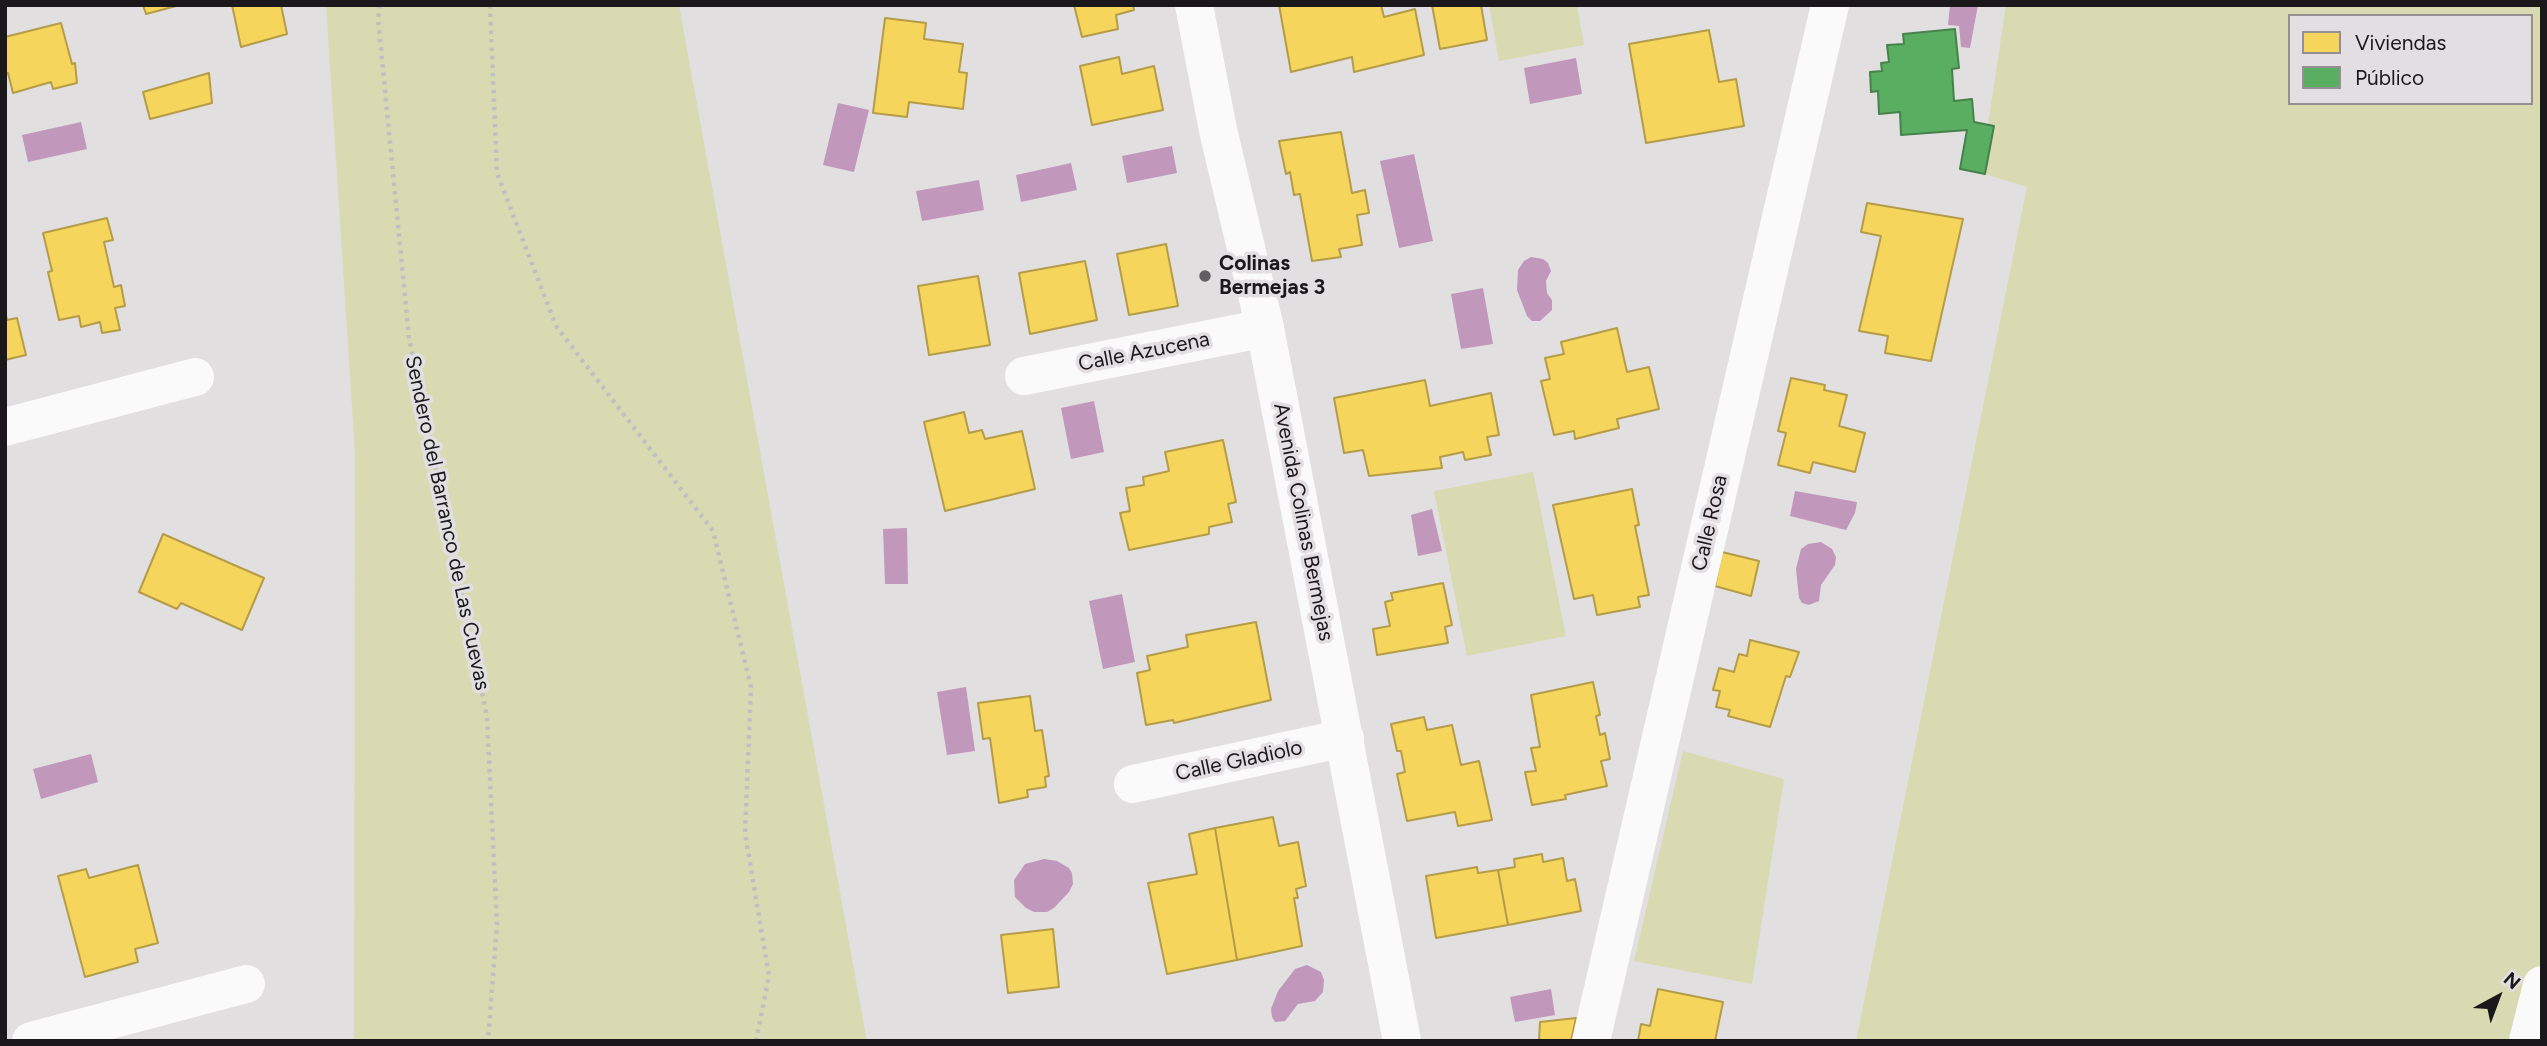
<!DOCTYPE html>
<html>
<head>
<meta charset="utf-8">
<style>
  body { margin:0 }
  #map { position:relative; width:2547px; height:1046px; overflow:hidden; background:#e2dfe1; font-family:Figtree,sans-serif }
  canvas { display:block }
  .frame { position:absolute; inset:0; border:7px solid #1a181a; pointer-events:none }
  .legend { position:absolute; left:2288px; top:14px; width:245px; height:91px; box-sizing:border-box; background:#e3dee2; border:2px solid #938f92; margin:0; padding:9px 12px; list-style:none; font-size:21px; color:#1a181a }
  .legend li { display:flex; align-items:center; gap:14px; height:35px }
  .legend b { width:35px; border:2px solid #938f92 }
  .north { position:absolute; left:2463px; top:962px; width:70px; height:70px; -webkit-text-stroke:5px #e3dee2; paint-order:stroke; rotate:41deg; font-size:19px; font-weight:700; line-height:28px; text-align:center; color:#1a181a }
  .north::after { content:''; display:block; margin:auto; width:24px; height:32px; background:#1a181a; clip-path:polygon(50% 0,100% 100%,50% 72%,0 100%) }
</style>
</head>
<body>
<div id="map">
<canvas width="2547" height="1046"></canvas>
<div class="frame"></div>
<ul class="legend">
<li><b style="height:19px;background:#f6d55c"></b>Viviendas</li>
<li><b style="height:19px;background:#5aae61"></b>Público</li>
</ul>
<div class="north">N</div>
</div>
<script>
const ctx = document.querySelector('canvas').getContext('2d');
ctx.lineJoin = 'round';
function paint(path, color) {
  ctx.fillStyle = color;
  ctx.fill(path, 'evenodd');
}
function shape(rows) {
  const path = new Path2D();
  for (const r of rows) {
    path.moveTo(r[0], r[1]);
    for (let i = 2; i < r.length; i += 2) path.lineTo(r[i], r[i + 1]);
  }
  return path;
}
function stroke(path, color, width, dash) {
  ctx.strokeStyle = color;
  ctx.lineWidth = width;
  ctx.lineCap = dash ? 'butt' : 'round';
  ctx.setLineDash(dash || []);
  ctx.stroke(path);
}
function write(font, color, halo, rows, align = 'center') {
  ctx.font = font + ' Figtree,sans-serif';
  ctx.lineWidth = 7;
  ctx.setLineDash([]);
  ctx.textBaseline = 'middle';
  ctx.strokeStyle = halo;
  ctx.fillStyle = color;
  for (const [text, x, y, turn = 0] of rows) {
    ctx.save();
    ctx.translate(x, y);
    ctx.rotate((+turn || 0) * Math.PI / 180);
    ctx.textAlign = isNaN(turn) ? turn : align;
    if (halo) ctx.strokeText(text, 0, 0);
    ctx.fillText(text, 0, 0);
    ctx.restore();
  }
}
paint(shape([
  [326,5,679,5,867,1041,354,1041,355,454],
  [1489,5,1577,5,1584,45,1499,61],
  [2006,5,2063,7,2064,5,2542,5,2542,1041,1856,1041,2027,187,1985,174,1994,126,1988,125],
  [2290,16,2531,16,2531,103,2290,103],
  [1533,472,1566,636,1467,656,1434,491],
  [1683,751,1784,779,1752,984,1634,961]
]), '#d9dab2');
paint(shape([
  [1950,5,1978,5,1970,48,1961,47,1959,26,1948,25],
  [1576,58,1582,94,1530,104,1524,68],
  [838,103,869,110,854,172,823,165],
  [81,122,87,149,28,162,22,135],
  [1172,146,1177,173,1127,183,1122,156],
  [1414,154,1433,241,1399,248,1380,161],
  [1071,163,1077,190,1021,202,1016,175],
  [979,180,984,210,922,221,916,191],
  [1531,257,1543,259,1548,263,1551,271,1546,281,1547,293,1552,300,1552,310,1540,321,1532,321,1527,316,1517,290,1518,270,1524,261],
  [1483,288,1493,344,1461,349,1451,294],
  [1094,401,1104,452,1071,459,1061,408],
  [1795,491,1857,502,1855,513,1846,530,1790,516],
  [1432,509,1442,551,1418,556,1411,515],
  [907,528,908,584,885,584,883,529],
  [1821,542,1832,549,1836,557,1835,565,1821,585,1819,601,1809,605,1802,603,1799,598,1796,569,1801,549,1808,544],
  [1122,594,1135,662,1103,669,1089,601],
  [966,687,975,751,947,755,937,692],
  [91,754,98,782,41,799,33,769],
  [1044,859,1057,861,1069,868,1072,873,1073,884,1069,892,1054,908,1047,912,1034,912,1026,908,1015,897,1014,880,1025,864],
  [1307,965,1321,972,1324,980,1323,992,1315,1001,1298,1004,1285,1021,1275,1022,1272,1017,1271,1009,1278,991,1295,969],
  [1551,989,1555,1015,1515,1022,1510,997]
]), '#c297bc');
const homes = shape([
  [143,5,180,5,146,14,143,5],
  [232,5,281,5,287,34,241,47,232,5],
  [1074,5,1133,5,1134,10,1116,15,1118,29,1082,37,1074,5],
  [1279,5,1381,5,1384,17,1415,9,1424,55,1354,72,1352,57,1291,72,1279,5],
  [1432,5,1481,5,1487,40,1440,49,1432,5],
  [885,18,926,23,924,39,963,44,959,72,967,73,963,109,909,102,907,117,873,113,885,18],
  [61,23,72,64,75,63,77,83,53,89,51,82,13,93,8,73,5,74,5,37,61,23],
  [1709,30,1719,82,1736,79,1744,126,1646,143,1629,44,1709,30],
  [1119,57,1122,74,1154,66,1163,110,1092,125,1080,66,1119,57],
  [209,73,212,103,150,119,143,92,209,73],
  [1341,132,1352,193,1365,190,1369,213,1357,215,1362,245,1339,249,1341,257,1312,261,1300,194,1294,195,1290,172,1286,174,1279,141,1341,132],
  [1867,203,1963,219,1931,361,1885,353,1888,336,1859,331,1881,236,1861,232,1867,203],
  [107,218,113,240,104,242,114,287,121,285,125,306,115,308,120,330,102,333,100,322,81,327,79,316,59,320,48,272,52,271,43,233,107,218],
  [1166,244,1178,306,1129,315,1117,254,1166,244],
  [1085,261,1097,320,1030,334,1019,273,1085,261],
  [978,276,990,345,929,355,918,286,978,276],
  [5,312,7,320,17,318,26,355,5,360,5,312],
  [1617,328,1627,372,1649,367,1659,409,1617,419,1619,428,1575,439,1574,431,1554,435,1541,381,1550,379,1545,358,1564,354,1561,342,1617,328],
  [1791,378,1825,385,1824,390,1847,395,1839,426,1865,433,1855,472,1813,462,1810,473,1778,465,1786,433,1778,431,1791,378],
  [1425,380,1430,406,1491,393,1499,435,1487,437,1491,455,1465,460,1463,452,1440,457,1442,468,1369,476,1363,450,1344,453,1334,398,1425,380],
  [964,412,969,433,982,430,985,439,1022,431,1035,489,945,511,924,422,964,412],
  [1223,440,1236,502,1228,504,1232,522,1209,527,1209,534,1129,550,1120,513,1130,511,1126,488,1144,485,1143,477,1169,471,1165,452,1223,440],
  [1632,489,1639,525,1635,526,1649,595,1638,597,1640,607,1597,615,1593,595,1574,599,1553,505,1632,489],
  [163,534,264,578,242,630,181,603,177,609,139,592,163,534],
  [1722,552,1759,561,1751,596,1715,586,1722,552],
  [1443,583,1452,625,1445,627,1448,643,1377,655,1373,629,1390,626,1385,602,1393,600,1391,593,1443,583],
  [1256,622,1271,700,1174,723,1173,720,1146,725,1137,673,1150,670,1147,656,1188,647,1186,635,1256,622],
  [1750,640,1799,652,1790,677,1786,676,1770,727,1728,716,1730,710,1716,707,1720,691,1713,690,1719,668,1734,672,1739,654,1747,656,1750,640],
  [1593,682,1600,715,1596,716,1600,735,1605,733,1610,759,1601,761,1607,786,1565,795,1566,799,1532,805,1525,772,1536,771,1531,748,1540,747,1531,695,1593,682],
  [1030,696,1035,731,1042,730,1049,776,1045,777,1046,787,1027,790,1028,797,999,803,990,738,983,739,978,703,1030,696],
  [1424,717,1427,730,1452,725,1461,765,1479,761,1492,820,1458,826,1455,812,1407,821,1397,774,1405,772,1401,751,1397,751,1391,724,1424,717],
  [1273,817,1279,846,1298,842,1306,886,1296,889,1298,898,1294,898,1302,946,1237,960,1215,828,1273,817],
  [1215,828,1237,960,1167,974,1148,883,1197,874,1189,834,1215,828],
  [1542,854,1543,862,1563,858,1567,881,1575,879,1581,911,1508,925,1498,870,1515,867,1514,859,1542,854],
  [138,865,158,943,135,949,138,962,85,977,58,876,86,869,89,878,138,865],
  [1477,867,1478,873,1498,870,1508,925,1436,938,1426,876,1477,867],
  [1053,929,1059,987,1008,993,1001,935,1053,929],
  [1658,989,1723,1002,1715,1041,1638,1041,1641,1024,1650,1026,1658,989],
  [1576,1018,1571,1041,1539,1041,1540,1022,1576,1018]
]);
paint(homes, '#f6d55c');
stroke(homes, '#b49c48', 2);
const public = shape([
  [1955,29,1959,68,1952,69,1954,101,1972,99,1974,122,1994,126,1985,174,1960,169,1967,130,1901,135,1900,112,1879,114,1878,91,1871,92,1870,72,1882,71,1881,63,1889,62,1887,45,1904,44,1903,34,1955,29]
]);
paint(public, '#5aae61');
stroke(public, '#47814c', 2);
stroke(shape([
  [380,5,378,18,409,338,487,717,497,924,488,1041],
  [490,5,497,173,556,326,713,531,751,687,745,833,769,976,756,1041]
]), '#c0c0c0', 4.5, [3.5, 5]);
stroke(shape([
  [1024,376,1265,328],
  [5,427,195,377],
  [1133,784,1345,738],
  [31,1041,246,984],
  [1591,1041,1830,5],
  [2528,1041,2542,985]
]), '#fbfafa', 38);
stroke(shape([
  [1194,5,1218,130,1265,328,1402,1041]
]), '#fbfafa', 38);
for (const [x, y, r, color] of [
  [1205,276,7,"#605e60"]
]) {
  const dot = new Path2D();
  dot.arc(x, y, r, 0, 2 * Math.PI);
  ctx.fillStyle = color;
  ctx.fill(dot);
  stroke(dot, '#e3dee2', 2.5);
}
write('bold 21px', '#1a181a', '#e3dee2', [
  ["Colinas",1219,264],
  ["Bermejas 3",1219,288]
], 'left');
write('21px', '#1a181a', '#e3dee2', [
  ["Calle Azucena",1144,352,-11],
  ["Avenida Colinas Bermejas",1303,522,79],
  ["Sendero del Barranco de Las Cuevas",447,523,78],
  ["Calle Rosa",1710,523,-77],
  ["Calle Gladiolo",1239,761,-12]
]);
</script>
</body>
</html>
